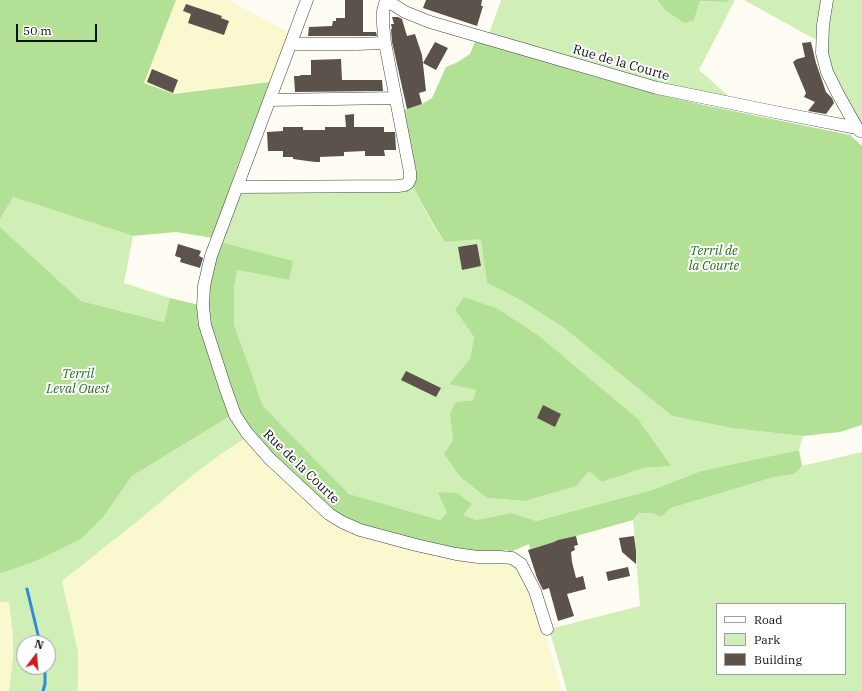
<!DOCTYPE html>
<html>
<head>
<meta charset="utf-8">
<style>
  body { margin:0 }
  #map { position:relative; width:862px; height:691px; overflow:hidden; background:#fffdf3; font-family:"IBM Plex Serif",serif }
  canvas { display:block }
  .legend { position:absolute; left:716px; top:603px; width:130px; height:72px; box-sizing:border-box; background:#fff; border:1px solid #9f9f9f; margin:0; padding:5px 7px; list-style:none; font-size:12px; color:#101010 }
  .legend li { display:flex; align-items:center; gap:8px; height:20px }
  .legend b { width:20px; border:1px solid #9f9f9f }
  .north { position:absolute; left:16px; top:635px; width:40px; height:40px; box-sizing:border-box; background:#fff; border:1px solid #9f9f9f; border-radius:50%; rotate:16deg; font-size:11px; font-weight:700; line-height:16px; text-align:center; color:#101010 }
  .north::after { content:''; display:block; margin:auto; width:14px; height:18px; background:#d01c18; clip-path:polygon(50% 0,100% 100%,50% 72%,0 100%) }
  .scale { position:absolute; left:16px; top:24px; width:81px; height:18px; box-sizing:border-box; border:2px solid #101010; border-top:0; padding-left:5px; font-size:12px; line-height:14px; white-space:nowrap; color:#101010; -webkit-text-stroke:3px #fff; paint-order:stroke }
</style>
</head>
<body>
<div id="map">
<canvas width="862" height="691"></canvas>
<ul class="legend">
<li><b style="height:5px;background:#fff"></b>Road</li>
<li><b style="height:11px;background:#d0efb7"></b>Park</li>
<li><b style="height:11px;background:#5a524b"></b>Building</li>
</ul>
<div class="north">N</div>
<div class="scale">50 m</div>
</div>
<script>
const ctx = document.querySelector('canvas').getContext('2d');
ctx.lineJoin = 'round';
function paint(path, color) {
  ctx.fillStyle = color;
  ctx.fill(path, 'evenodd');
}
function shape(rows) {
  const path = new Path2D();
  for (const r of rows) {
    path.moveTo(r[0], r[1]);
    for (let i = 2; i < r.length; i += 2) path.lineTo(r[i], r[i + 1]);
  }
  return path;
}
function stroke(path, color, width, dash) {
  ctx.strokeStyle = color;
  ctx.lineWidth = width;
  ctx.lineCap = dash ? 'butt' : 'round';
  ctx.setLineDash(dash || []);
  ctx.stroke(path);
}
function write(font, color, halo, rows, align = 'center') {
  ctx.font = font + ' "IBM Plex Serif",serif';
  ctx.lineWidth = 4;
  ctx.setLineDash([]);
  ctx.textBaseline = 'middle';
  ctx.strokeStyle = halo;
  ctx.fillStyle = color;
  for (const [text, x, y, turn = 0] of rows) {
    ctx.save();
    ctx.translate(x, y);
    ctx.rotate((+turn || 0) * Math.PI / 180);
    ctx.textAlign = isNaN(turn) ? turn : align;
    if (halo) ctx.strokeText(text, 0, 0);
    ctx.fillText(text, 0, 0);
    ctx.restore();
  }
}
paint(shape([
  [176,0,229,0,290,33,270,82,174,94,144,83],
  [247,437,504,561,513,565,527,585,542,623,562,691,77,691,78,683,70,617,62,581,139,520,193,475,221,454],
  [0,602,9,602,13,636,13,658,9,691,0,691]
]), '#f9f8cf');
paint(shape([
  [501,0,657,0,666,11,694,20,700,1,728,2,729,0,735,0,699,70,732,99,672,87,489,34],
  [744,0,822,0,818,41],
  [831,0,862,0,862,125,844,97,827,57],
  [412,185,435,229,445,242,482,238,487,283,522,301,564,328,672,416,731,428,803,436,799,450,701,471,652,490,536,521,512,513,476,520,463,515,447,514,440,520,349,494,263,406,234,324,234,290,237,270,289,280,220,242,240,190],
  [455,310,670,466,644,468,602,482,589,470,524,501,487,498,460,477,444,454,453,440,456,402,473,400,476,390,450,383,470,359,474,337],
  [13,197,133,236,124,283,170,298,164,322,81,301,0,227,0,220],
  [232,415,247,437,221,454,193,475,139,520,62,581,78,652,78,683,77,691,9,691,13,658,13,636,9,602,0,602,0,574,36,561,81,539,104,516,132,476],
  [24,643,48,643,48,667,24,667],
  [862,452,862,691,567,691,549,629,640,606,633,520,639,513,651,513,661,517,671,508,771,478,794,474,802,466],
  [717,604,845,604,845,674,717,674]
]), '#d0efb7');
paint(shape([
  [0,0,176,0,144,83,174,94,270,82,237,167,213,238,176,232,133,236,13,197,0,220],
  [657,0,729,0,728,2,700,1,694,20,685,23,666,11],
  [476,39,503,49,606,80,656,94,704,105,850,135,862,146,862,425,840,432,803,436,731,428,672,416,564,328,522,301,487,283,481,239,445,242,436,229,412,185,401,111,422,104,432,98,446,67,456,63,470,54],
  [0,227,81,301,164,322,170,298,199,305,232,415,132,476,104,516,81,539,36,561,0,574],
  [220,242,293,261,289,280,237,270,234,290,234,324,263,406,349,494,440,520,447,513,438,492,457,493,472,504,463,515,476,520,512,513,536,521,652,490,701,471,799,450,802,466,794,474,771,478,671,508,661,517,651,513,639,513,633,520,530,549,529,544,508,553,508,550,495,552,476,554,346,522,295,477,242,420,209,324,207,288],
  [464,297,498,309,539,336,638,419,671,466,644,468,602,482,589,471,576,486,524,501,487,498,460,477,444,454,453,440,450,413,456,402,473,400,476,390,449,384,470,359,474,337,455,310]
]), '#b2e195');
stroke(shape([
  [27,589,40,643],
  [43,691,45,684,45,667]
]), '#318bdb', 3);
paint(shape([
  [345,0,363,0,363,32,376,32,377,36,308,36,309,27,332,26,333,21,336,21,336,18,345,18],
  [426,0,482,0,481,6,483,6,477,26,423,8],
  [186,4,222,16,221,18,229,21,224,35,188,23,191,14,183,11],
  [392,17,398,17,402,19,407,36,415,34,422,55,426,91,419,93,422,104,407,109,392,42,391,29,392,29,391,24,394,24],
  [435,42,448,48,436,70,423,63],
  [811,42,816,63,826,92,832,98,834,103,826,114,808,111,815,102,804,97,806,93,793,62,797,59,805,57,802,43],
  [341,59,342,80,382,80,383,91,295,92,294,76,300,76,300,75,311,75,311,60],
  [152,69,178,80,173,93,147,82],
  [354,114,354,127,384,127,384,132,395,132,396,150,384,150,385,156,365,156,365,151,344,152,344,156,320,157,320,162,315,162,293,159,293,157,283,157,283,151,268,151,267,132,283,131,283,127,303,127,303,130,325,130,325,127,346,127,345,115],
  [178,244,201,251,199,256,203,258,200,268,180,262,181,258,175,256],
  [477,244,481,266,462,270,458,247],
  [406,371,441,388,436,397,401,380],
  [543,405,561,414,555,427,537,418],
  [576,536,578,545,574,546,575,550,571,552,572,562,576,578,583,576,586,589,567,594,574,616,558,621,549,588,543,590,537,578,528,550,554,542,558,540],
  [634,536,636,551,636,564,622,552,619,538],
  [628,567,630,576,608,581,606,572]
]), '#5a524b');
const minor = shape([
  [307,0,211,256,204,286,203,307,205,325,225,387,235,415,247,433,269,458,329,514,342,522,360,530,416,545,456,554,478,557,500,557,512,558,521,564,535,591,547,629],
  [386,0,405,12,430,22,657,88,775,112,857,128],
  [827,0,823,25,822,53,827,72,838,94,857,128,860,131],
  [291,44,356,44,385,43],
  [270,100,396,98],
  [237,187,398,186,405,185,408,183,410,179,410,172,385,43,383,24,383,11,386,0]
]);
stroke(minor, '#434343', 13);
stroke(minor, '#fff', 12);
write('13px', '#101010', '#fff', [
  ["Rue de la Courte",621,63,16],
  ["Rue de la Courte",301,467,44]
]);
write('italic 13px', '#247018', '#fff', [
  ["Terril de",714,251],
  ["la Courte",714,266],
  ["Terril",78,374],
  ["Leval Ouest",78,389]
]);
</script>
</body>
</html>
